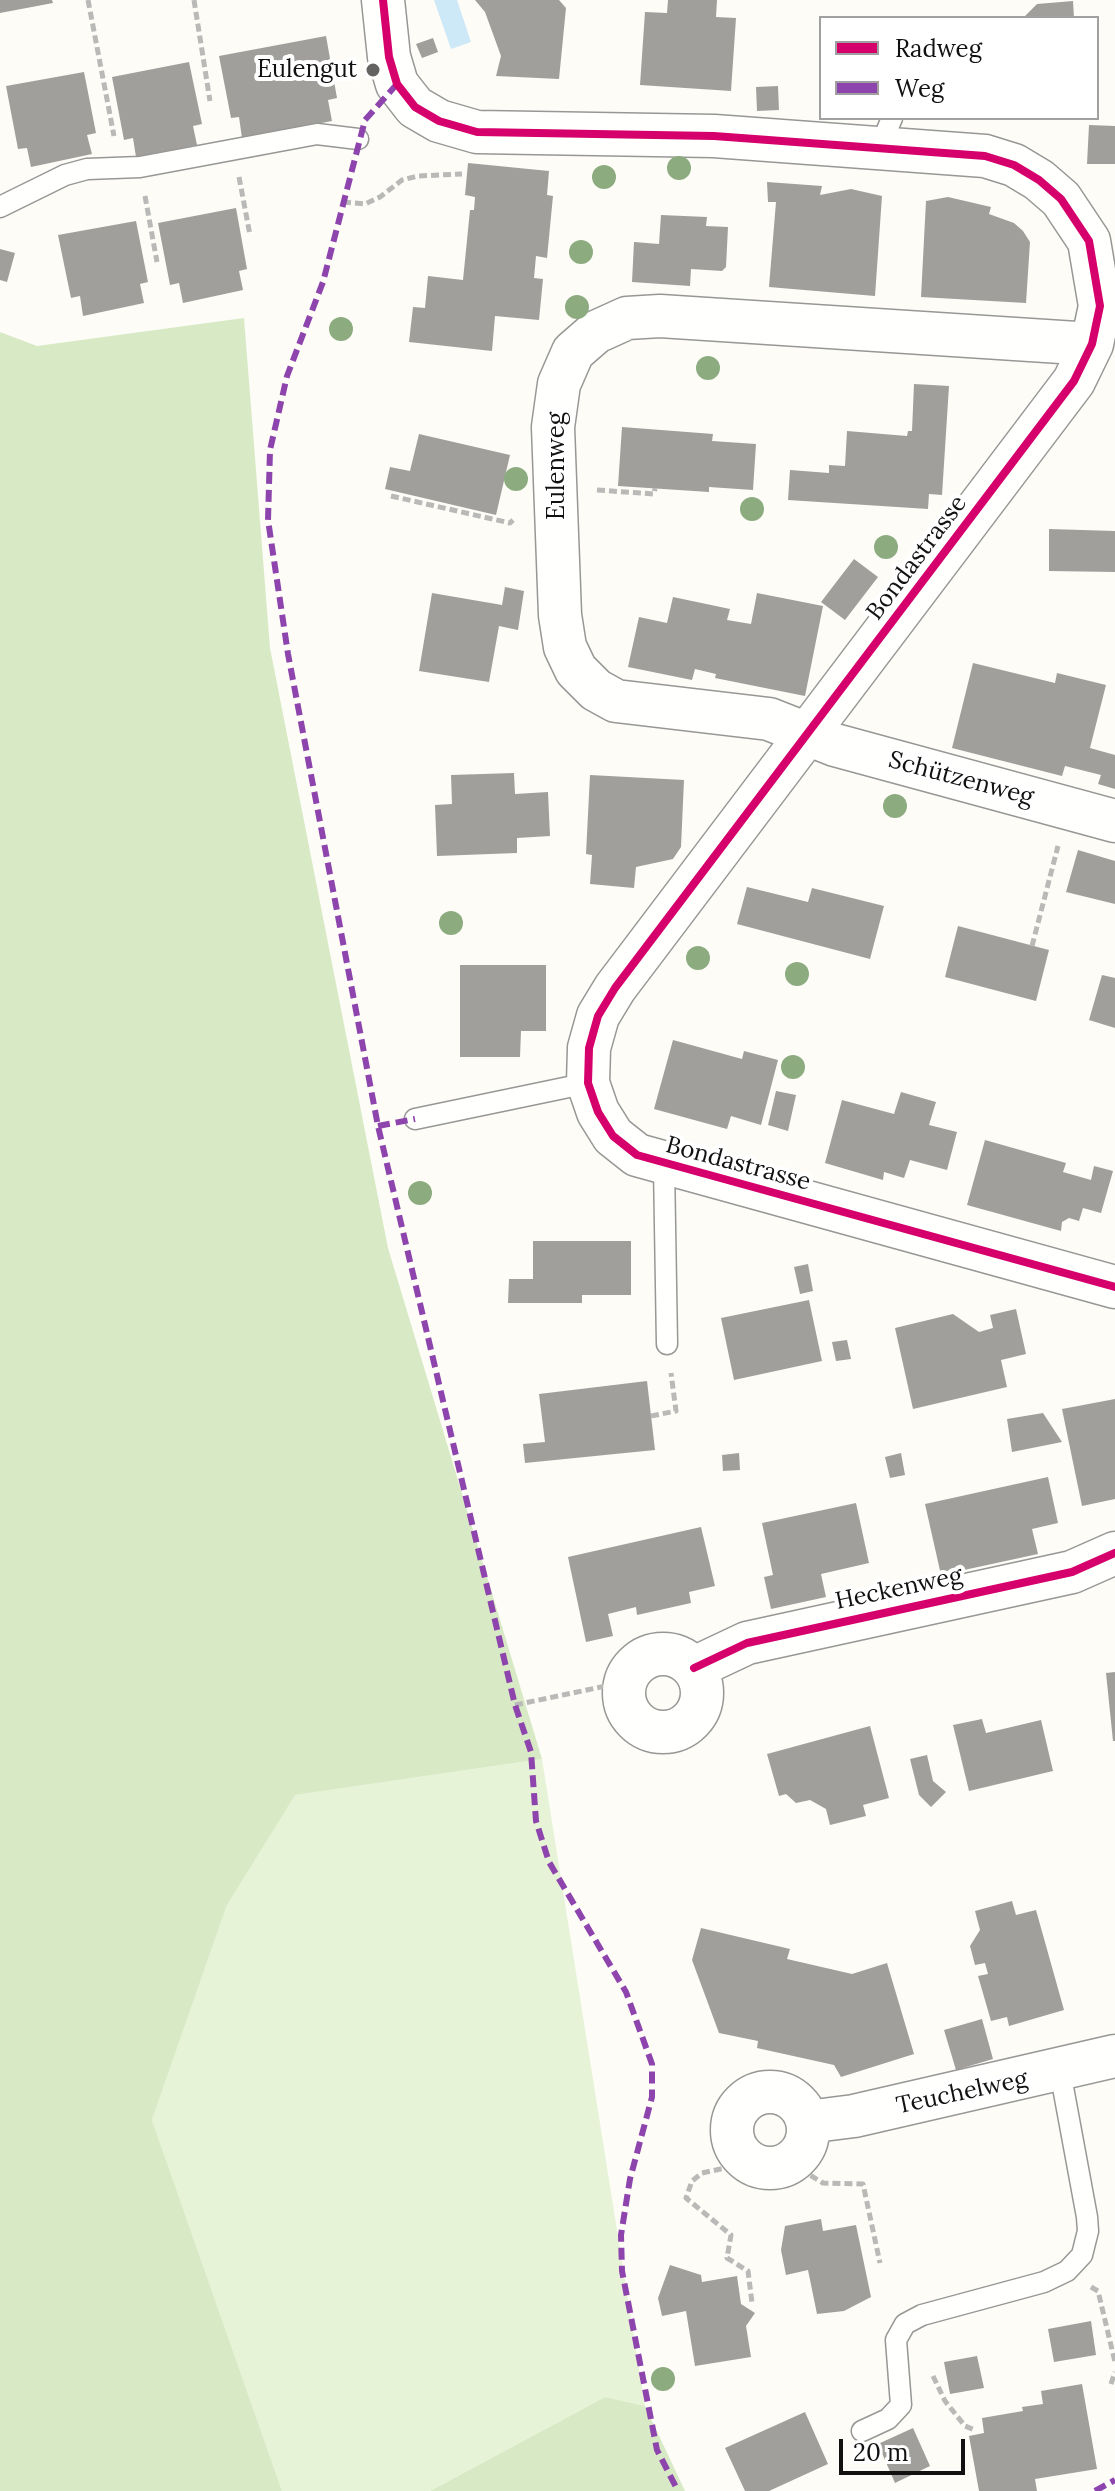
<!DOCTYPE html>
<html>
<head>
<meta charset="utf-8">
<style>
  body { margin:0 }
  #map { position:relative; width:1115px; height:2491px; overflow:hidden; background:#fdfcf7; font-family:Lora,serif }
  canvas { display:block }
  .legend { position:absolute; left:819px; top:16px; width:280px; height:104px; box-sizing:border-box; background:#fff; border:2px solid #a0a0a0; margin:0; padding:10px 14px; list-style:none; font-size:24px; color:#111 }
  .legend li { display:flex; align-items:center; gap:16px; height:40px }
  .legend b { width:40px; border:2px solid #a0a0a0 }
  .scale { position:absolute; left:839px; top:2439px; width:126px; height:36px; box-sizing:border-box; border:4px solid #111; border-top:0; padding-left:10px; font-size:24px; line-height:28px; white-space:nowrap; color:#111; -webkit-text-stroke:6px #fff; paint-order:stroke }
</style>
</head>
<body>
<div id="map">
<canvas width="1115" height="2491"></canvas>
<ul class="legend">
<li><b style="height:10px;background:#d6006c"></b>Radweg</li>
<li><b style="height:10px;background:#8e44ad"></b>Weg</li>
</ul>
<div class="scale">20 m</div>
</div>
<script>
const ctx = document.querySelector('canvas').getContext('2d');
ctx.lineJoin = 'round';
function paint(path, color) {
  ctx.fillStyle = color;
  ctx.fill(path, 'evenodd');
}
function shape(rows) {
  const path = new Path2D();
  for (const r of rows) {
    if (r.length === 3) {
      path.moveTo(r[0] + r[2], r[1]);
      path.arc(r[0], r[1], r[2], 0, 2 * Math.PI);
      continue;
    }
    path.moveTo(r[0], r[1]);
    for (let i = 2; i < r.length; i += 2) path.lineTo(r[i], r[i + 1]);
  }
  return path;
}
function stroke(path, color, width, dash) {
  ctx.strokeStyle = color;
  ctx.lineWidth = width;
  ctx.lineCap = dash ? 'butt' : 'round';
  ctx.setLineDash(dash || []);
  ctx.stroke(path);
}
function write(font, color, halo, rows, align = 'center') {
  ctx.font = font + ' Lora,serif';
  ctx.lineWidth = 8;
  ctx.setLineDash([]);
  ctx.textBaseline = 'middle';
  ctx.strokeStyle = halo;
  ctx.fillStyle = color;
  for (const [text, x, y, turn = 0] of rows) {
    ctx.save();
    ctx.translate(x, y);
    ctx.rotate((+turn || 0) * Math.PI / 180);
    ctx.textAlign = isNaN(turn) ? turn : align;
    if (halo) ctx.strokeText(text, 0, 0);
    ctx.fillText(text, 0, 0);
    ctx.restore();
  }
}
paint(shape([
  [542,1759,645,2406,605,2397,430,2491,282,2491,152,2120,227,1905,294,1795]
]), '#e7f3d7');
paint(shape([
  [244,318,270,648,388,1248,542,1759,295,1795,227,1905,152,2120,282,2491,0,2491,0,332,37,346],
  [605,2397,645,2406,685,2491,430,2491]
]), '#d8eac5');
paint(shape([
  [434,0,457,0,471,42,451,49]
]), '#cde8f7');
paint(shape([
  [0,0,52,0,53,3,0,13],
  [475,0,559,0,566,8,559,79,496,76,501,56,485,12],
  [668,0,717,0,716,17,736,18,731,91,640,85,645,12,667,13],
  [1073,1,1074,18,1023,18,1037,4],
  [326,36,337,98,328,100,332,121,242,138,239,117,231,118,219,56],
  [433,38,438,52,422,58,416,44],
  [189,62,202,124,193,126,197,145,136,157,133,138,124,140,112,77],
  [84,72,96,133,87,135,92,154,31,167,27,148,18,149,6,86],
  [778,86,779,110,757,111,756,87],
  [1089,125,1115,126,1115,164,1087,164],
  [468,163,549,171,547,195,553,196,547,258,536,256,534,278,543,279,539,320,495,316,492,351,409,342,413,307,425,308,428,276,463,280,470,210,474,210,475,197,465,195],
  [767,182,822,186,820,195,851,189,882,196,875,296,769,287,776,202,768,202],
  [948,197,991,207,989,214,1014,223,1023,231,1030,242,1026,303,921,297,926,201],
  [236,208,247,269,239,271,243,290,183,303,179,283,170,285,158,223],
  [661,215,707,217,706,226,728,227,726,267,722,271,691,269,690,286,632,282,634,242,659,244],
  [136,221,148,282,140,284,144,303,83,316,80,296,71,298,58,235],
  [0,249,15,253,7,282,0,280],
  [914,384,949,386,942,495,929,494,928,509,788,500,790,470,829,473,829,465,845,466,847,431,907,436,908,431,912,431],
  [622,427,713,434,712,441,756,444,753,490,709,487,709,492,618,486],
  [419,434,510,455,496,515,385,489,390,467,410,471],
  [1049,529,1115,531,1115,572,1049,571],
  [854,559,878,577,845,620,821,602],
  [505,587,524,591,518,630,499,626,489,682,419,671,432,593,502,605],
  [757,593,823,606,805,696,715,678,716,674,695,669,692,680,628,667,639,617,667,623,673,597,730,609,727,620,751,624],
  [973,663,1055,683,1057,673,1106,685,1090,748,1115,755,1115,789,1098,784,1101,775,1065,766,1062,776,952,748],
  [514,773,515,794,548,792,550,836,517,838,517,853,437,856,435,805,452,804,451,775],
  [590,775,684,780,681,847,673,859,636,867,634,888,590,884,592,855,586,854],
  [1078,850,1115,861,1115,904,1066,892],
  [747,887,808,902,812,888,884,906,870,959,737,924],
  [958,926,1049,950,1036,1001,945,977],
  [460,965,546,965,546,1031,521,1031,520,1057,460,1057],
  [1102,975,1115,978,1115,1028,1089,1020],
  [673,1040,742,1059,744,1051,778,1060,761,1125,731,1116,727,1129,654,1109],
  [776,1091,796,1095,788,1131,768,1125],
  [901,1092,936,1102,929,1125,957,1132,947,1170,910,1160,904,1178,884,1172,883,1180,825,1163,842,1100,894,1114],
  [985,1140,1066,1163,1063,1172,1091,1180,1094,1166,1113,1171,1101,1213,1083,1208,1079,1221,1069,1218,1062,1222,1061,1231,967,1205],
  [533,1241,631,1241,631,1295,582,1295,582,1303,508,1303,509,1279,533,1279],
  [808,1264,813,1291,800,1294,794,1267],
  [809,1300,822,1361,734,1380,721,1318],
  [1016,1309,1026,1354,1001,1360,1007,1387,913,1409,895,1328,953,1314,979,1332,993,1328,990,1315],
  [847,1340,851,1359,836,1361,832,1342],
  [647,1381,655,1450,525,1463,523,1444,545,1442,539,1394],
  [1115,1399,1115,1499,1082,1506,1062,1409],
  [1043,1413,1062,1442,1012,1452,1007,1419],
  [739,1453,740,1470,723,1471,722,1455],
  [901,1453,905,1475,890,1478,885,1457],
  [1048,1477,1058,1523,1032,1529,1038,1554,941,1575,925,1504],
  [856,1503,869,1563,821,1574,826,1597,771,1609,764,1577,773,1575,762,1523],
  [701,1527,715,1586,689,1592,691,1603,637,1615,636,1607,608,1614,613,1636,586,1642,568,1557],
  [1115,1672,1115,1741,1113,1741,1106,1673],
  [982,1719,986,1733,1041,1720,1053,1771,969,1791,953,1725],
  [870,1726,889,1798,863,1805,866,1816,830,1825,826,1809,810,1800,796,1803,786,1794,779,1796,767,1754],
  [927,1755,933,1781,946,1792,931,1807,919,1795,910,1759],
  [1012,1901,1016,1915,1036,1910,1064,2010,1009,2026,1007,2017,991,2021,978,1976,988,1974,985,1963,975,1965,970,1946,980,1930,975,1911],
  [701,1928,790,1949,787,1959,852,1974,887,1963,914,2054,841,2077,834,2065,757,2048,758,2041,719,2033,692,1960],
  [982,2019,993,2059,956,2070,944,2030],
  [821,2219,823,2231,856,2225,871,2297,844,2311,817,2314,808,2270,786,2275,781,2250,785,2226],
  [670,2265,701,2275,702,2282,737,2276,741,2304,755,2313,746,2326,751,2357,695,2366,686,2311,662,2316,658,2298],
  [1091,2321,1096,2355,1054,2362,1048,2329],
  [977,2356,984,2388,950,2394,944,2362],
  [1082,2384,1097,2469,1035,2479,1037,2491,979,2491,969,2436,984,2433,982,2418,1023,2411,1022,2407,1043,2404,1041,2391],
  [805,2412,828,2464,769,2491,745,2491,725,2448],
  [913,2428,930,2466,895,2483,878,2444]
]), '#a19f9c');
const service = shape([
  [880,147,892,118],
  [0,207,65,175,87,169,140,167,317,134,358,139],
  [415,1119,588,1083],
  [664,1166,667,1344],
  [862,2431,888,2419,901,2405,896,2340,905,2324,922,2315,1044,2282,1067,2271,1082,2255,1088,2231,1087,2217,1060,2071]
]);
const minor = shape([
  [383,0,389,57,397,84,415,107,439,121,477,132,714,136,985,156,1014,165,1039,180,1061,199,1089,241,1100,306,1092,344,1074,381,615,988,598,1016,589,1048,588,1083,598,1112,613,1136,637,1155,1115,1287],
  [1092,344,660,316,627,318,596,332,573,352,559,384,553,427,560,615,565,647,576,670,596,690,616,701,769,719,835,745,1115,821],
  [663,1693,39],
  [694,1668,747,1643,1072,1572,1115,1553],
  [770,2130,38],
  [807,2122,854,2116,1115,2056]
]);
stroke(service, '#979795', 23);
stroke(minor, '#979795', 45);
stroke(shape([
  [88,0,114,136],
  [194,0,210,101],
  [239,177,250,235],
  [145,196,157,262],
  [343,202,365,204,380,197,402,180,418,176,462,174],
  [597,490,654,494,655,488],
  [391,496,510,523,513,520],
  [1032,946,1058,846],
  [651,1416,676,1411,671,1373],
  [515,1705,625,1682],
  [739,2153,725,2168,702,2173,692,2181,686,2198,731,2235,727,2258,748,2271,752,2303],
  [790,2163,823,2183,863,2184,880,2263],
  [1091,2287,1098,2291,1115,2362],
  [933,2376,945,2401,965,2426,975,2430],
  [1111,2384,1115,2372]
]), '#b9b9b8', 5, [8, 4]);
stroke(service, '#fffffe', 20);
stroke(minor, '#fffffe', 42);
stroke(shape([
  [397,84,365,120,323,282,287,376,270,450,268,520,288,654,378,1126,515,1705,531,1752,536,1821,549,1862,626,1992,652,2064,652,2097,630,2179,621,2235,622,2271,657,2450,678,2491],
  [378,1126,415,1119],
  [1095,2491,1115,2480]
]), '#8e44ad', 6, [12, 6]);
stroke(shape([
  [383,0,389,57,397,84,415,107,439,121,477,132,714,136,985,156,1014,165,1039,180,1061,199,1089,241,1100,306,1092,344,1074,381,615,988,598,1016,589,1048,588,1083,598,1112,613,1136,637,1155,1115,1287],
  [694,1668,747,1643,1072,1572,1115,1553]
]), '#d6006c', 8);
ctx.fillStyle = '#8cac80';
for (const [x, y] of [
  [679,168],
  [604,177],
  [581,252],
  [577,307],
  [341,329],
  [708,368],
  [516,479],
  [752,509],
  [886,547],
  [895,806],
  [451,923],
  [698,958],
  [797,974],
  [793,1067],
  [420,1193],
  [663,2379]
]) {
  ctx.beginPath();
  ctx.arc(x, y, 12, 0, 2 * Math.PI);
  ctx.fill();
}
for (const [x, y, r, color] of [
  [373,70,8,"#646362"]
]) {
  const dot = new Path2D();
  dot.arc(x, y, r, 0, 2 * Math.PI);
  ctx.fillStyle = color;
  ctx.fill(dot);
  stroke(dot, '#fff', 3);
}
write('24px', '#111', '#fff', [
  ["Eulengut",357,70]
], 'right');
write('24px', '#111', '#fff', [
  ["Eulenweg",557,466,-90],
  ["Bondastrasse",917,558,-53],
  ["Schützenweg",961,779,15],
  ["Bondastrasse",738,1164,15],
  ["Heckenweg",899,1589,-12],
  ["Teuchelweg",962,2093,-12]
]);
</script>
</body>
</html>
